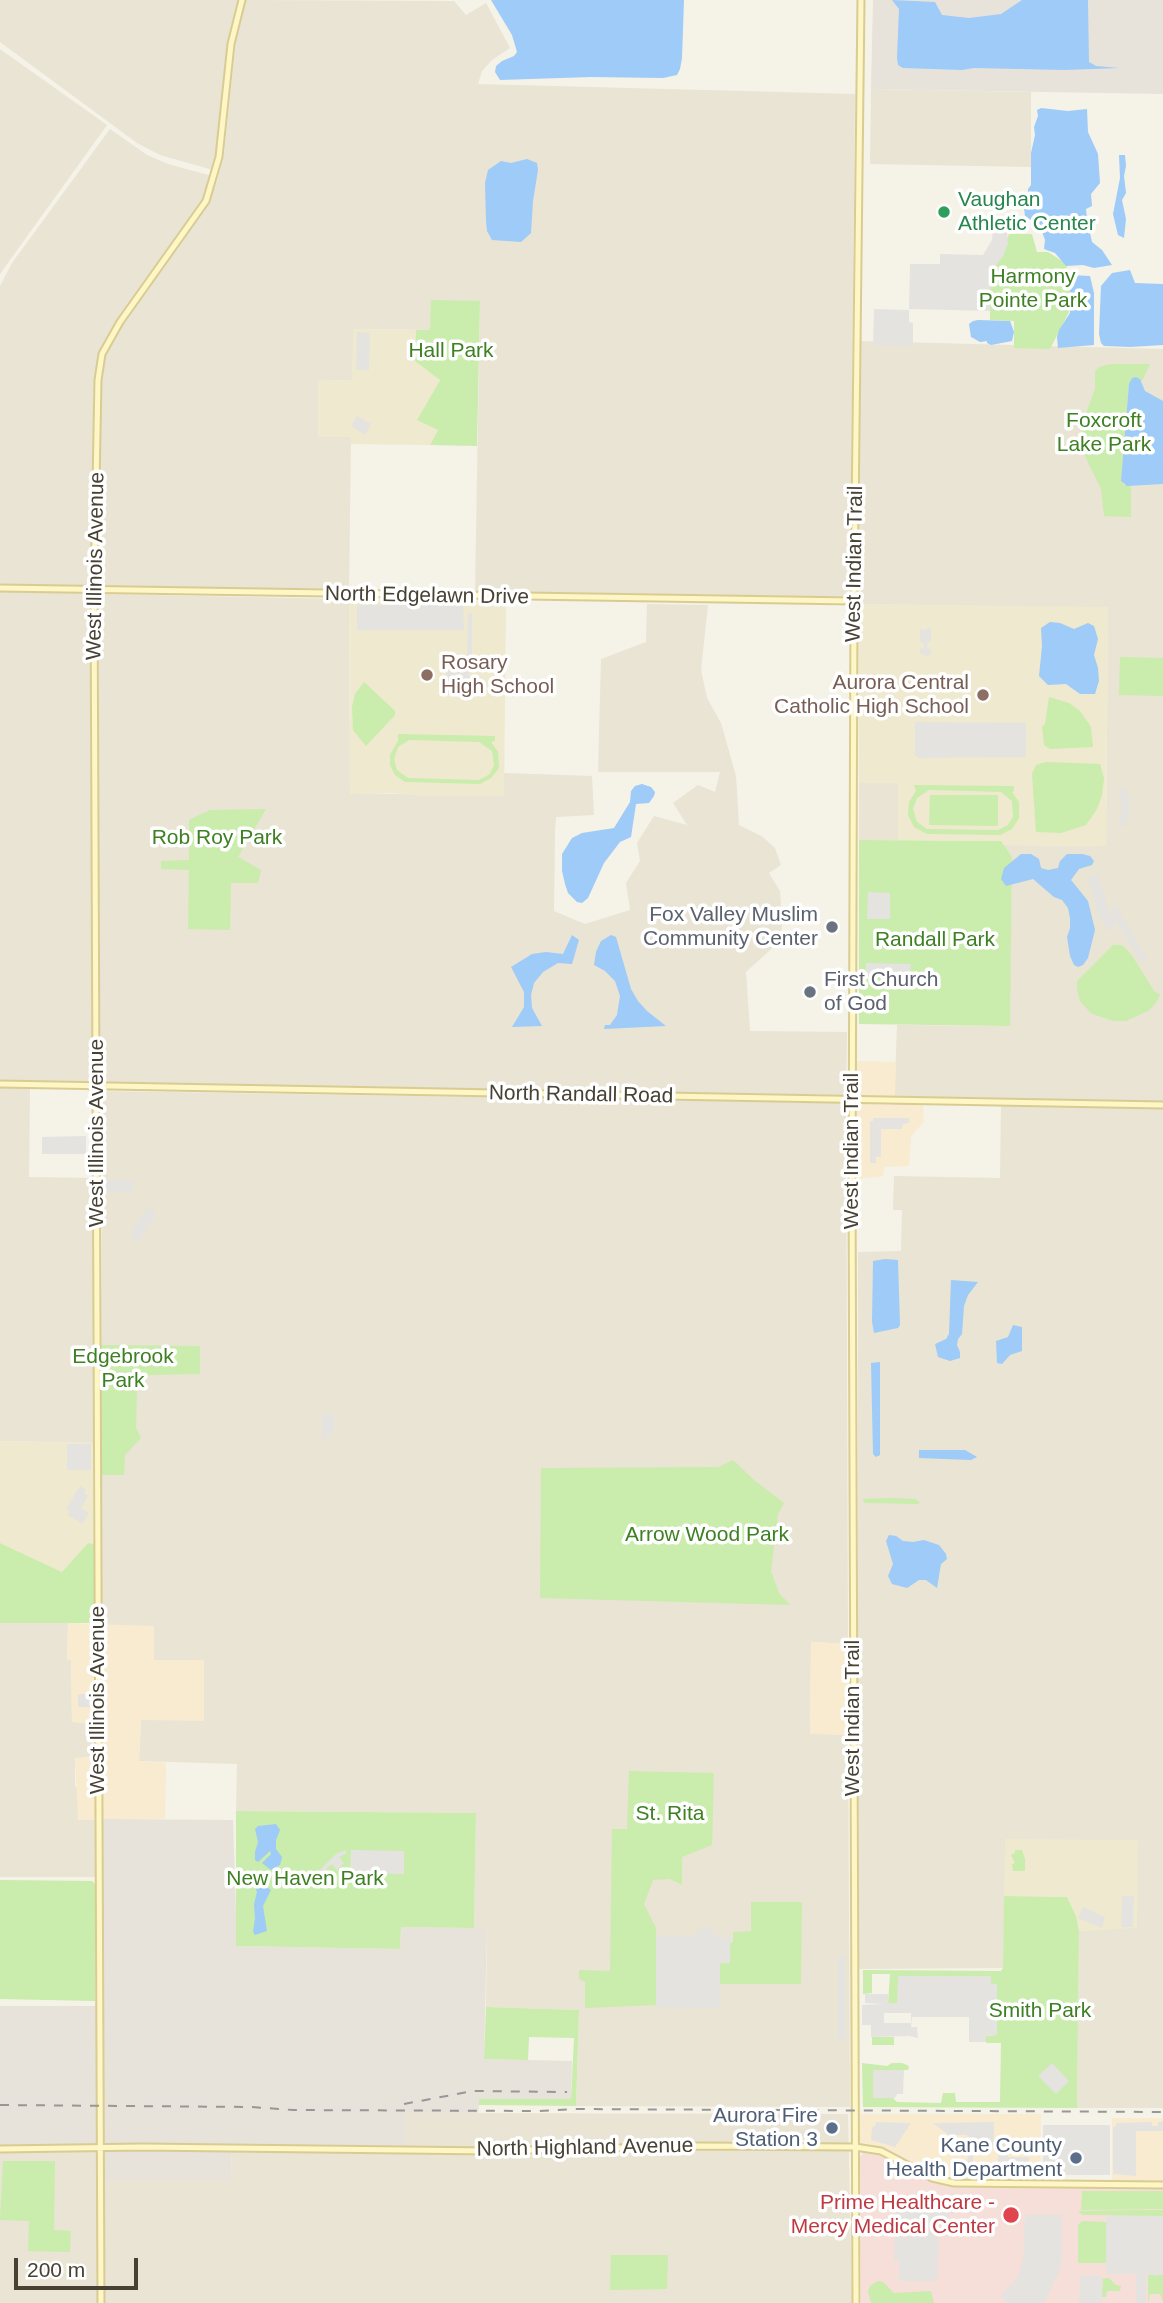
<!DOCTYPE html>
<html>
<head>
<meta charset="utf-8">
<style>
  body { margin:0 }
  #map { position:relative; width:1163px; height:2303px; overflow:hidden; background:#f5f2e7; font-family:Arial,sans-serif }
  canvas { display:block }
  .scale { position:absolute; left:14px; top:2258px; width:124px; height:32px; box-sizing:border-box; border:4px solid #484235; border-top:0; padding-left:9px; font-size:21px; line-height:24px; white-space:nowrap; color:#484235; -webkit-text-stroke:5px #fff; paint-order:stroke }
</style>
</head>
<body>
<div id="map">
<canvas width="1163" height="2303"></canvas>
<div class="scale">200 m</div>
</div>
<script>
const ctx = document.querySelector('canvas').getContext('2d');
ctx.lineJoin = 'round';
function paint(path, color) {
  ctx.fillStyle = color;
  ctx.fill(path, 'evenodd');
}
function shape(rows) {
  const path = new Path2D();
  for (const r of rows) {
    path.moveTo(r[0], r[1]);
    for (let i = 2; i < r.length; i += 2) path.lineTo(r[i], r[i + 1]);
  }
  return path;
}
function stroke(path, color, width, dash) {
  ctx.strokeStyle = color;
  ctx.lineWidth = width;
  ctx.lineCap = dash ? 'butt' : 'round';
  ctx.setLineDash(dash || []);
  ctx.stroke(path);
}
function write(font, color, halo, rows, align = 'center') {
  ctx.font = font + ' Arial,sans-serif';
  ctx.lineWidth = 7;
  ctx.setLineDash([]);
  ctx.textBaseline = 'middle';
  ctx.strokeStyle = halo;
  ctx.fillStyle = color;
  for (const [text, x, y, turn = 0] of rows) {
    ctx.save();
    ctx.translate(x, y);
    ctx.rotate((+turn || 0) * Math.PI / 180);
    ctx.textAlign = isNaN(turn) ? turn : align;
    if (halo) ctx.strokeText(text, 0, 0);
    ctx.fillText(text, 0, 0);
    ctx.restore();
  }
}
paint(shape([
  [0,0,240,0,232,25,217,156,213,170,160,155,137,143,0,42],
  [246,0,454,1,466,15,486,3,510,48,492,60,482,71,478,84,855,94,850,597,475,591,480,304,431,303,431,330,354,329,352,380,318,381,351,437,349,589,97,586,101,385,104,360,111,343,130,313,206,208,217,181,224,155,236,40],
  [0,49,107,125,0,274],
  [871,89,1031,92,1031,167,870,164],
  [110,129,147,155,168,164,212,176,203,198,176,243,119,318,99,353,95,380,92,586,0,586,0,286,12,263],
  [860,341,1163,349,1163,2108,1077,2108,1079,1931,1133,1927,1006,1839,1003,1968,858,1969,858,1252,901,1251,902,1210,893,1210,894,1176,1000,1178,1001,1105,894,1105,897,1025,1009,1026,1012,857,1003,845,1106,846,1108,608,858,604],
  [0,591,92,593,94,1083,30,1083,29,1177,94,1178,93,1443,0,1441],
  [98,594,349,599,350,793,503,796,504,773,592,776,594,815,556,817,555,831,554,911,585,924,630,910,626,883,640,861,637,843,654,816,687,825,673,803,698,785,715,792,720,772,598,772,601,659,646,642,647,604,708,605,701,670,707,698,721,723,736,776,739,825,763,837,775,848,781,865,769,873,780,891,782,920,781,940,746,972,750,1031,847,1032,846,1095,99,1083],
  [859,783,898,783,898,840,859,840],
  [102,1091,846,1103,848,1644,811,1642,810,1733,848,1735,850,2107,576,2106,579,2010,486,2007,487,1928,474,1928,476,1813,236,1811,237,1764,139,1761,141,1720,154,1660,101,1623],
  [0,1623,68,1623,67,1660,71,1660,72,1722,95,1723,95,1757,75,1758,75,1787,78,1787,78,1820,96,1819,96,1877,0,1877],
  [405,2113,848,2114,852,2303,0,2303,0,2149,103,2148,231,2180,232,2148]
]), '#e9e4d4');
paint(shape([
  [857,1061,896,1062,895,1098,857,1098],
  [857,1104,923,1105,924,1121,911,1137,909,1166,884,1167,883,1176,856,1179],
  [68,1623,154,1626,154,1660,204,1660,204,1721,141,1720,139,1761,166,1763,165,1819,78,1820,75,1758,95,1757,95,1723,72,1722,71,1660,67,1660],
  [811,1642,848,1644,848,1735,810,1734],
  [860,2114,1041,2114,1040,2183,950,2181,935,2176,884,2149,860,2145],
  [1112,2118,1163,2118,1163,2182,1112,2181]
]), '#f8ebd0');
paint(shape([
  [873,0,1163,0,1163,94,871,89],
  [103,1819,233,1820,237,1946,400,1949,401,1927,487,1928,484,2059,572,2061,571,2100,480,2099,478,2113,405,2113,405,2147,232,2148,231,2180,103,2180,103,2148,0,2149,0,2006,103,2006]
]), '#e7e3db');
paint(shape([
  [353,329,416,330,415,361,440,379,418,419,438,430,430,445,351,444,351,437,318,437,318,381,352,380],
  [349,599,506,600,504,796,420,796,392,793,350,794],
  [858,604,1108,607,1106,846,1003,845,1000,841,898,840,898,783,859,783],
  [0,1441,93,1443,94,1544,88,1543,62,1572,0,1543],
  [1005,1839,1138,1840,1137,1928,1079,1931,1076,1916,1067,1897,1004,1896]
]), '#efe9cf');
paint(shape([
  [864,2151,882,2154,928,2180,959,2187,1163,2188,1163,2303,861,2303,860,2157]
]), '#f6dfd9');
paint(shape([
  [1009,234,1032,234,1037,252,1048,252,1065,263,1071,276,1070,310,1050,349,1014,348,1014,321,990,320,990,272],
  [431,300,480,301,477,446,430,445,438,430,417,420,440,380,415,361,416,330,430,330],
  [1110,364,1150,364,1142,381,1133,377,1129,384,1121,481,1124,485,1131,486,1131,517,1104,516,1101,489,1085,456,1082,443,1083,422,1095,389,1095,371,1099,367],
  [1120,657,1163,658,1163,696,1119,695],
  [364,682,395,711,395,715,366,746,353,730,352,707,355,694],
  [1049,697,1069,703,1080,711,1091,727,1093,747,1050,749,1044,745,1042,727,1045,724],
  [398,734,495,736,495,741,491,742,498,752,499,768,491,778,480,784,405,782,395,775,390,765,390,755,398,741],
  [409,740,479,742,492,751,494,765,490,774,479,780,408,778,397,770,394,759,398,747],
  [1046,762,1100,764,1104,778,1102,795,1097,809,1086,825,1061,833,1036,832,1032,774,1036,765],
  [914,785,1014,786,1014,791,1012,792,1019,802,1019,818,1012,829,1000,835,927,834,914,827,908,815,909,802,916,791],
  [929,790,1001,792,1012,801,1013,817,1008,825,998,830,927,829,917,822,913,809,917,798],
  [930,795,998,795,998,826,929,825],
  [266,809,238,857,261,870,258,883,231,883,230,930,188,929,189,870,161,869,161,861,189,860,189,820,210,810],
  [859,840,1001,841,1012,857,1010,1026,859,1024],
  [1113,945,1122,945,1131,954,1154,991,1160,995,1155,1004,1148,1011,1126,1021,1113,1021,1092,1014,1080,1001,1077,990,1077,982,1079,979],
  [101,1345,200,1346,200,1374,150,1375,144,1378,137,1387,136,1428,141,1438,125,1455,124,1475,101,1475],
  [733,1460,754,1480,784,1503,778,1514,771,1571,779,1593,790,1605,540,1598,541,1468,718,1467],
  [894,1498,915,1499,920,1502,918,1504,865,1503,863,1501,864,1499],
  [0,1543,62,1572,88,1543,94,1544,94,1623,0,1623],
  [629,1771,714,1773,712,1845,682,1857,682,1885,670,1879,653,1880,644,1904,656,1928,656,2005,585,2008,585,1982,579,1979,579,1970,610,1971,612,1829,627,1829],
  [236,1811,476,1813,474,1928,401,1927,400,1949,236,1946],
  [1015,1850,1022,1850,1025,1859,1025,1871,1013,1871,1012,1864,1015,1863,1011,1855,1015,1853],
  [0,1880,92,1881,95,1884,95,2001,0,1999],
  [1004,1896,1067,1897,1076,1916,1079,1931,1077,2108,863,2107,862,2063,887,2066,892,2063,902,2063,909,2066,908,2070,873,2070,874,2098,893,2098,897,2102,941,2103,943,2093,955,2093,956,2102,1000,2102,1001,2043,987,2043,985,2041,985,2036,997,2035,997,1984,898,2004,888,2004,890,1974,872,1974,872,1993,863,1994,863,1970,1001,1971,1003,1968],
  [751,1902,802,1902,801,1984,720,1984,720,1963,730,1963,730,1943,733,1942,733,1932,751,1931],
  [486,2007,579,2010,576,2106,479,2105,479,2099,571,2099,574,2038,529,2037,528,2060,484,2059],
  [872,2037,894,2037,894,2045,872,2045],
  [3,2161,55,2161,54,2230,71,2231,70,2252,28,2251,29,2221,0,2220],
  [1082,2191,1163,2191,1163,2209,1081,2210],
  [1131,2210,1163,2210,1163,2216,1082,2215,1078,2211],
  [1082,2221,1106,2222,1106,2263,1078,2263,1078,2225],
  [611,2255,668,2255,667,2289,610,2290],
  [1148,2274,1156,2274,1157,2277,1158,2274,1163,2274,1163,2302,1160,2294,1150,2294,1148,2303],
  [1103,2278,1109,2278,1116,2285,1121,2286,1120,2291,1107,2291,1106,2297,1102,2297],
  [878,2281,883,2282,894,2293,931,2291,934,2303,871,2303,868,2292,870,2286]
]), '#caecac');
paint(shape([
  [1006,221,1008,244,1003,256,991,272,990,311,909,309,910,264,940,264,940,254,983,255,992,240,993,228],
  [874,309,909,310,909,322,913,323,913,346,873,345],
  [357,332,370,333,369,370,356,370],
  [357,416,371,424,365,435,351,426],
  [463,604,464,630,357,630,357,605],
  [468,613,472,613,472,656,469,671,469,701,463,701,463,695,446,695,446,673,467,655],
  [920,628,924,630,931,628,931,641,927,644,927,650,931,648,931,654,927,656,920,653,920,648,924,649,924,644,920,641],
  [915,722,1026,723,1026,757,918,758,918,756,915,756],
  [1125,787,1129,798,1129,814,1125,825,1122,827,1118,826,1122,810,1119,789],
  [1098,874,1108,910,1116,923,1112,931,1108,930,1098,912,1088,878],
  [868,892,890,893,890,919,867,919],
  [1114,907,1117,908,1144,953,1147,959,1142,963,1113,916,1110,908],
  [866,963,911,964,910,974,866,975],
  [873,1118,909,1118,909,1123,903,1124,902,1129,881,1129,881,1157,876,1157,876,1163,870,1163,870,1121,873,1121],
  [86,1136,86,1154,42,1154,42,1137],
  [104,1180,133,1180,133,1192,104,1192],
  [149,1207,156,1215,138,1241,131,1237,135,1226],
  [322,1414,334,1414,334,1433,327,1433,327,1439,322,1439],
  [67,1444,91,1444,91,1470,67,1470],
  [80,1486,86,1490,84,1493,88,1496,81,1508,89,1513,82,1524,68,1515,70,1511,66,1509],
  [78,1694,92,1694,92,1707,78,1707],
  [346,1850,347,1853,339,1857,344,1863,337,1870,332,1864,319,1876,318,1872,336,1854],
  [351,1850,404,1851,404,1874,350,1873],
  [280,1874,315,1875,315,1886,280,1886],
  [1122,1896,1134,1896,1133,1927,1121,1927],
  [1083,1907,1105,1917,1102,1928,1078,1918],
  [703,1928,709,1928,719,1939,725,1939,730,1934,730,1963,721,1963,720,1965,720,2008,656,2007,656,1936,694,1936],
  [838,1956,845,1956,845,2039,838,2039],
  [898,1976,991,1976,991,1984,997,1984,997,2035,986,2036,985,2042,969,2042,969,2017,912,2017,911,2027,917,2027,918,2038,909,2036,871,2037,871,2025,862,2025,862,2005,884,2004,865,2003,865,1994,888,1994,888,2003,897,2003],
  [884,2013,911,2013,911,2023,884,2023],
  [1052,2063,1069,2081,1056,2094,1038,2076],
  [873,2070,904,2070,903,2094,897,2094,895,2098,873,2098],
  [876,2122,911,2123,895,2147,871,2140,872,2127,875,2126],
  [994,2122,994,2147,973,2147,973,2177,968,2177,967,2135,949,2135,933,2123],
  [1152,2122,1152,2126,1158,2126,1158,2122,1163,2122,1163,2131,1136,2131,1136,2176,1113,2174,1113,2127,1116,2126,1116,2123],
  [1043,2125,1110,2125,1110,2175,1043,2175],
  [998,2142,1008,2142,1008,2157,1029,2157,1029,2173,998,2174],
  [900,2200,958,2201,958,2213,950,2213,946,2224,939,2225,937,2281,899,2281,899,2261,894,2261,896,2210,900,2209],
  [1025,2215,1062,2215,1062,2257,1059,2272,1044,2303,1007,2303,1000,2296,1017,2278,1023,2261],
  [1106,2216,1163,2216,1163,2275,1147,2275,1146,2303,1136,2303,1136,2274,1106,2274],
  [1080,2276,1102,2276,1102,2303,1079,2303]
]), '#e5e3df');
paint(shape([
  [491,0,684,0,682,58,680,69,677,75,663,78,591,77,500,80,495,72,496,66,502,61,514,56,517,52,512,35],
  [892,0,935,2,942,15,969,18,1001,14,1022,0,1088,0,1089,62,1096,66,1119,68,1065,70,974,68,962,70,903,68,898,65,897,58,899,9],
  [1041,108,1068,111,1087,109,1088,132,1098,154,1100,183,1091,194,1092,206,1086,209,1087,219,1092,242,1102,250,1112,265,1094,268,1083,265,1066,266,1055,253,1044,249,1045,240,1040,226,1025,216,1024,208,1028,194,1028,189,1031,185,1031,153,1035,135,1034,127,1038,116,1037,110],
  [1119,155,1125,155,1126,166,1124,176,1126,193,1122,200,1126,219,1124,238,1118,235,1113,214,1120,178],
  [527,159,537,163,538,170,533,201,531,233,521,242,492,240,487,231,486,221,485,183,488,170,501,161,511,163],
  [1130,270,1135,283,1163,284,1163,345,1130,347,1104,346,1101,343,1099,334,1101,286,1112,273],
  [1070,275,1090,276,1094,293,1094,345,1058,348,1057,337,1059,330,1070,313],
  [978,320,1010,321,1014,332,1012,341,991,345,987,343,987,341,980,342,973,338,971,337,969,324,973,321],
  [1136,377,1140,379,1145,391,1163,401,1163,484,1127,486,1121,481,1129,384,1132,378],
  [1050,622,1060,623,1074,629,1088,623,1094,626,1098,639,1094,655,1098,668,1099,681,1095,694,1080,694,1066,684,1048,685,1039,676,1042,646,1041,628],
  [642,784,651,787,655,792,654,796,649,803,636,804,631,837,620,842,604,863,588,898,582,903,577,902,568,893,565,884,562,871,562,854,572,838,582,833,614,828,630,802,631,791,635,786],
  [1021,854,1031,854,1039,859,1041,868,1048,870,1058,868,1060,861,1067,854,1082,854,1090,856,1094,861,1092,865,1079,869,1071,880,1088,901,1095,930,1088,958,1083,965,1078,967,1074,965,1070,956,1067,937,1070,928,1070,918,1068,908,1062,900,1054,897,1033,879,1006,886,1001,879,1004,868],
  [572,935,579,940,572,964,558,963,543,972,534,983,531,995,532,1008,542,1026,512,1027,524,1007,524,992,511,967,532,954,546,952,563,954],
  [611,935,616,937,631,989,638,1001,647,1011,666,1026,604,1029,605,1025,610,1025,617,1015,620,996,615,981,605,971,594,965,596,952,601,941],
  [885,1259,898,1260,900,1325,898,1328,874,1333,872,1322,873,1261],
  [951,1280,978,1282,968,1295,964,1306,962,1334,958,1339,957,1345,960,1352,960,1358,950,1361,938,1357,935,1344,946,1339,949,1334],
  [1013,1325,1022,1327,1022,1351,1010,1355,1002,1364,997,1363,996,1341,1008,1337],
  [880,1362,880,1455,876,1457,873,1454,871,1363],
  [919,1450,965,1450,977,1457,971,1460,919,1458],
  [889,1535,896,1536,903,1541,913,1542,924,1540,939,1545,946,1554,947,1559,941,1564,937,1588,926,1580,919,1580,907,1588,892,1584,888,1576,893,1564,886,1541],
  [276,1824,280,1830,276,1840,276,1849,282,1857,280,1865,271,1870,262,1863,271,1854,270,1851,258,1862,255,1860,255,1852,258,1842,255,1829,258,1826],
  [257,1879,260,1879,262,1884,271,1890,263,1906,267,1931,255,1935,253,1932,255,1918,254,1904,257,1892,253,1882]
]), '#9ecbf7');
const secondary = shape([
  [0,588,854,601],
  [0,1084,1163,1105],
  [0,2149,142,2147,492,2151,700,2146,855,2147,881,2151,932,2178,954,2183,1163,2185],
  [101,2303,94,590,98,380,102,354,120,322,206,201,219,157,231,44,242,0],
  [856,2303,852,1188,854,601,861,0]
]);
stroke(secondary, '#d8cc92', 9);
stroke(secondary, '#fff6c6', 5);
stroke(shape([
  [404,2104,473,2091,567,2092],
  [0,2105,252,2107,293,2110,539,2111,574,2109,1163,2112]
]), '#979797', 2, [9, 9]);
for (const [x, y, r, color] of [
  [944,212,7,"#2e9e5b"],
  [427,675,7,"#8d6e63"],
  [983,695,7,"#8d6e63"],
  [832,927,7,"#6b7280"],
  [810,992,7,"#6b7280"],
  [832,2128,7,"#5c6f8a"],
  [1076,2158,7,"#5c6f8a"],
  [1011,2215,9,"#e0444e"]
]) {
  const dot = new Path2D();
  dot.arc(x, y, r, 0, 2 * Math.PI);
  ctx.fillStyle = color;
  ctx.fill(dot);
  stroke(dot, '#fff', 2.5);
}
write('21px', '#27864d', '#fff', [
  ["Vaughan",958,200],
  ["Athletic Center",958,224]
], 'left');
write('21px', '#3e8023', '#fff', [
  ["Harmony",1033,277],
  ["Pointe Park",1033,301],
  ["Hall Park",451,351],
  ["Foxcroft",1104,421],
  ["Lake Park",1104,445],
  ["Rob Roy Park",217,838],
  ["Randall Park",935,940],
  ["Edgebrook",123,1357],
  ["Park",123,1381],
  ["Arrow Wood Park",707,1535],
  ["St. Rita",670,1814],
  ["New Haven Park",305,1879],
  ["Smith Park",1040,2011]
]);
write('21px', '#484235', '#fff', [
  ["West Indian Trail",855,564,-89],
  ["West Illinois Avenue",96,566,-89],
  ["North Edgelawn Drive",427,596,1],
  ["North Randall Road",581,1095,1],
  ["West Illinois Avenue",97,1133,-90],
  ["West Indian Trail",852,1151,-90],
  ["West Illinois Avenue",98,1700,-90],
  ["West Indian Trail",853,1718,-90],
  ["North Highland Avenue",585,2148,-1]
]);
write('21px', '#785e54', '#fff', [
  ["Rosary",441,663],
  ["High School",441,687],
  ["Aurora Central",969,683,"right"],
  ["Catholic High School",969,707,"right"]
], 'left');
write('21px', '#5b616d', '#fff', [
  ["Fox Valley Muslim",818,915],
  ["Community Center",818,939],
  ["First Church",824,980,"left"],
  ["of God",824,1004,"left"]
], 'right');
write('21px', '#4e5e75', '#fff', [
  ["Aurora Fire",818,2116],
  ["Station 3",818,2140],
  ["Kane County",1062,2146],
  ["Health Department",1062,2170]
], 'right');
write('21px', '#be3a42', '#fff', [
  ["Prime Healthcare -",995,2203],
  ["Mercy Medical Center",995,2227]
], 'right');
</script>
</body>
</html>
